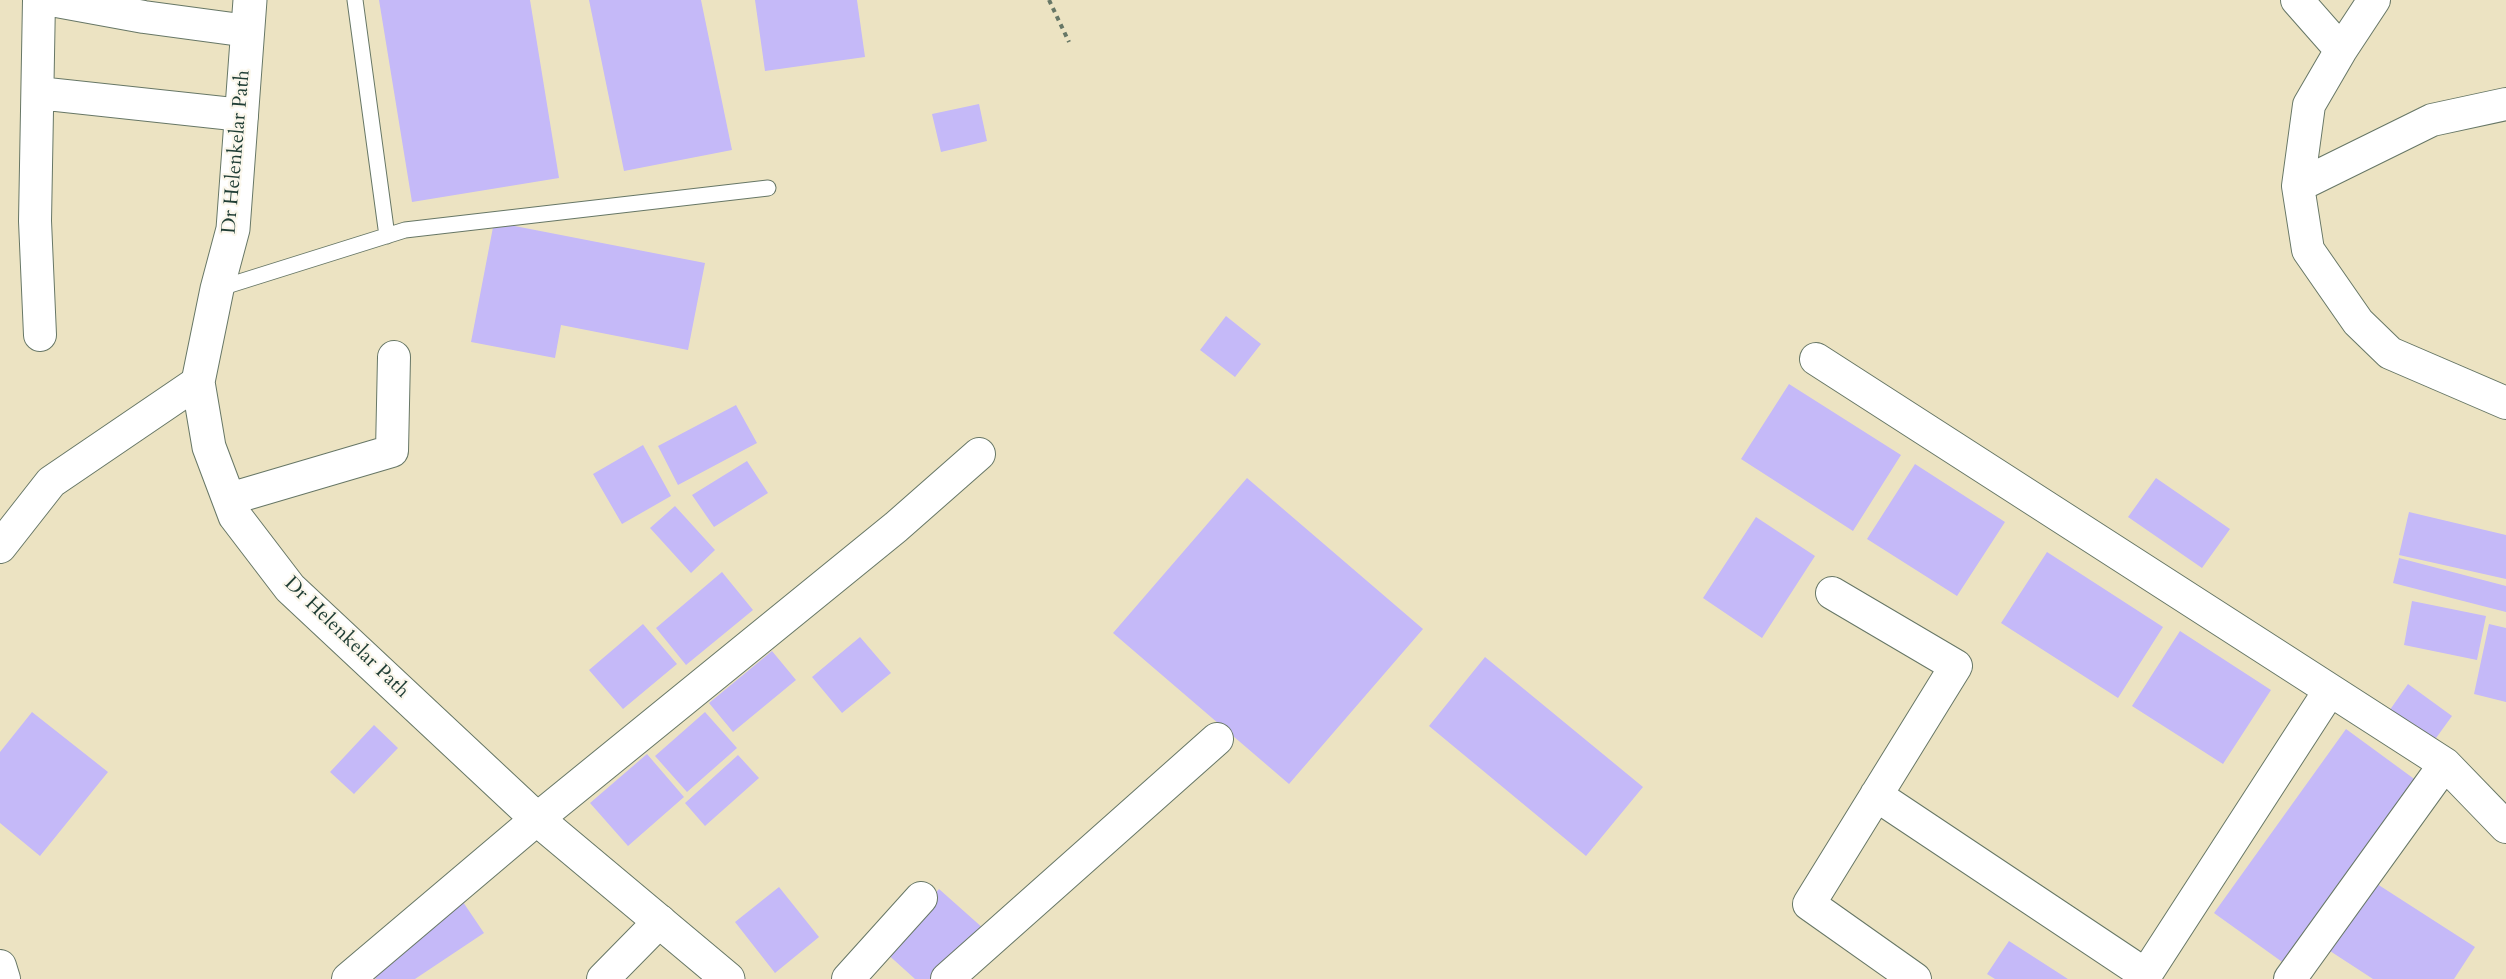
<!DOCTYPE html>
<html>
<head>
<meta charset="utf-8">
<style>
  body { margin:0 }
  canvas { display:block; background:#ece3c2 }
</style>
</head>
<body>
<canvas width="2506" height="979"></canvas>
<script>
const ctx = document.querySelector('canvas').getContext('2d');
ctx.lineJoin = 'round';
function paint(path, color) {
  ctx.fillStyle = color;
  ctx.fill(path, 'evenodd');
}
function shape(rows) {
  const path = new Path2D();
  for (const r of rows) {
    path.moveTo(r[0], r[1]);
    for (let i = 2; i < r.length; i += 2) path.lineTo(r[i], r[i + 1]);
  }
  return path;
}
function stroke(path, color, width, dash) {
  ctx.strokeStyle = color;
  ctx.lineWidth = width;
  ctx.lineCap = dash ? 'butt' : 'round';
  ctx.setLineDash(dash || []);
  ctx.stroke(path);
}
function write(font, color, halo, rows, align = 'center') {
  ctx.font = font + ' Cardo,serif';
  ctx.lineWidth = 4.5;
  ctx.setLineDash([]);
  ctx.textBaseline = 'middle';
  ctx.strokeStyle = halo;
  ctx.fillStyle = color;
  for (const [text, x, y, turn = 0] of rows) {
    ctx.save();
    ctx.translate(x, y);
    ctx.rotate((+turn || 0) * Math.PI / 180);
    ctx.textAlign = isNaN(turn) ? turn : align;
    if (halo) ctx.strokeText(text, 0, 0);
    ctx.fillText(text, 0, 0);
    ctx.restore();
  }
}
paint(shape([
  [379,0,530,0,559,178,412,202],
  [589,0,701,0,732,150,624,171],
  [755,0,857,0,865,57,765,71],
  [979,104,987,141,941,152,932,114],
  [494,222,705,263,688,350,561,325,555,358,471,342],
  [1226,316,1261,344,1235,377,1200,350],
  [1789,384,1901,455,1853,531,1741,459],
  [736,405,757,443,678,485,658,446],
  [643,445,671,496,622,524,593,474],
  [747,461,768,493,714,527,692,495],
  [1915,464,2005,522,1957,596,1867,539],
  [1247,478,1423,629,1289,784,1113,633],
  [2156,478,2230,529,2202,568,2128,517],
  [675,506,715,550,691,573,650,528],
  [2409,512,2506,535,2506,579,2399,555],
  [1756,517,1815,556,1762,638,1703,598],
  [2047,552,2163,627,2118,698,2001,623],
  [2399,558,2506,586,2506,612,2393,583],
  [722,572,753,610,686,665,656,628],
  [2412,601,2486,616,2477,660,2404,645],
  [643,624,677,664,623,709,589,670],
  [2489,624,2506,628,2506,702,2474,694],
  [2180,631,2271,690,2223,764,2132,706],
  [860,637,891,673,842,713,812,677],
  [772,651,796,680,733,732,709,703],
  [1485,657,1643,787,1586,856,1429,726],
  [2408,684,2452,716,2431,745,2387,714],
  [32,712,108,772,40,856,0,823,0,752],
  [705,712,737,748,687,792,655,756],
  [374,725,398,748,354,794,330,772],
  [2346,729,2417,781,2285,964,2214,913],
  [647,754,684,797,628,846,590,803],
  [738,755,759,778,705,826,685,803],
  [2374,882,2475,947,2454,979,2373,979,2330,951],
  [779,887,819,937,775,973,735,922],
  [939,889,984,929,940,979,915,979,884,951],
  [463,902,484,933,415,979,376,979,367,966],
  [2009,941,2068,979,1995,979,1987,974]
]), '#c5b9f8');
const lane = shape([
  [355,0,387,236],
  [217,289,405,230,768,188]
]);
const street = shape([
  [39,0,35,221,40,335],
  [51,0,144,17,248,31],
  [2297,0,2341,50],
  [2374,0,2341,50,2309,105,2298,186,2308,250,2358,322,2390,353,2506,403],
  [38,93,242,115],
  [2298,186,2432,120,2506,104],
  [1816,359,2445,764,2506,827],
  [229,499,392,451,394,357],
  [0,547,51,482,198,382],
  [1832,593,1956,666,1809,904,1915,979],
  [1876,795,2146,975],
  [0,966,4,979],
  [348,979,537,819,896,527,979,454],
  [603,979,660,921],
  [848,979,921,898],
  [947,979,1217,739],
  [2143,979,2330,690],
  [2290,979,2445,764]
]);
const secondary = shape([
  [250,0,233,229,217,289,198,382,209,447,235,516,290,588,537,819,728,979]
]);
stroke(lane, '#677766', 17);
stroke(street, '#677766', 34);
stroke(secondary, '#677766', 35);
stroke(shape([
  [1049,0,1069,42]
]), '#677766', 4, [4.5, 4.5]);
stroke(lane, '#fff', 15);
stroke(street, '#fff', 32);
stroke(secondary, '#fff', 33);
write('20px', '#1f3d34', '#fbf7ec', [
  ["Dr Helenkelar Path",237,152,-85],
  ["Dr Helenkelar Path",346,638,44]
]);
</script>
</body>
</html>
